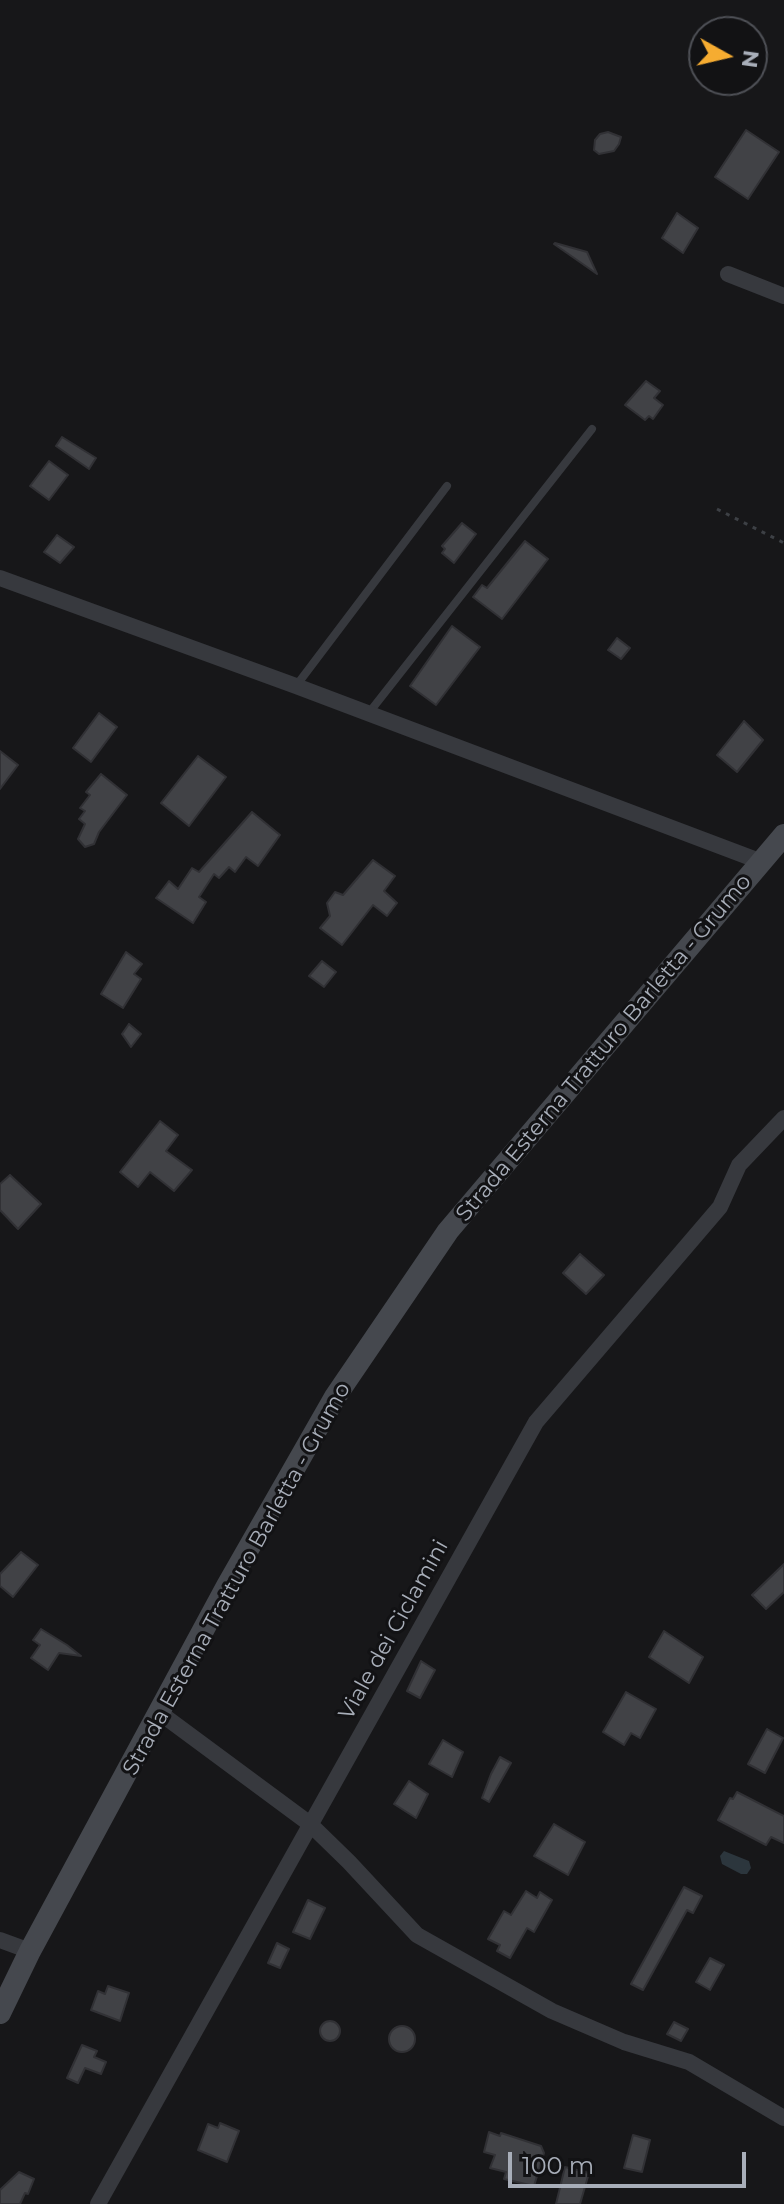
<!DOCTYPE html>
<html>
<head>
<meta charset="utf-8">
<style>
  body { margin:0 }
  #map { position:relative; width:784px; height:2204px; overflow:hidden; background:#171719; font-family:Montserrat,sans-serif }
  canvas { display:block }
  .north { position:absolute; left:688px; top:16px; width:80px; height:80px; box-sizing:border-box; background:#121214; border:2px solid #4e5056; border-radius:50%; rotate:98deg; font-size:22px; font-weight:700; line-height:32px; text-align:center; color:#a8aeb9 }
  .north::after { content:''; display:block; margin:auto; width:28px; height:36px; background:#f6ac31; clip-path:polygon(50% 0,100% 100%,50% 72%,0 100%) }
  .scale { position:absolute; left:508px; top:2152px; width:238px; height:36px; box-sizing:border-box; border:4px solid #a8aeb9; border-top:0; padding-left:10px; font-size:24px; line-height:28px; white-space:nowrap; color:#a8aeb9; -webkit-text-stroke:6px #121214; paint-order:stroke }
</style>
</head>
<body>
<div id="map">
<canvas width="784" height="2204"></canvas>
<div class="north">N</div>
<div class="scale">100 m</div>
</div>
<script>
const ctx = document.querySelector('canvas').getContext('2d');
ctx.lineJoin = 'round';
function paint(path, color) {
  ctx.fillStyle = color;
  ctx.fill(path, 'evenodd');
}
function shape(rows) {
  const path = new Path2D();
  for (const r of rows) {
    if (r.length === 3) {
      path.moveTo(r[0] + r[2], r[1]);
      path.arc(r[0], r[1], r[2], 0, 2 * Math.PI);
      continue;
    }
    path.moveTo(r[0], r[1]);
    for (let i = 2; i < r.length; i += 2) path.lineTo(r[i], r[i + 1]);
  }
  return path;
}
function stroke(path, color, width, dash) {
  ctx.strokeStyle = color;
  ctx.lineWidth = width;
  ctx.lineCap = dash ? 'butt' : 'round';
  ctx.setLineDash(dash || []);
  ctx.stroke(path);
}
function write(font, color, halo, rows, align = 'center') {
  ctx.font = font + ' Montserrat,sans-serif';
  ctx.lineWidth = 6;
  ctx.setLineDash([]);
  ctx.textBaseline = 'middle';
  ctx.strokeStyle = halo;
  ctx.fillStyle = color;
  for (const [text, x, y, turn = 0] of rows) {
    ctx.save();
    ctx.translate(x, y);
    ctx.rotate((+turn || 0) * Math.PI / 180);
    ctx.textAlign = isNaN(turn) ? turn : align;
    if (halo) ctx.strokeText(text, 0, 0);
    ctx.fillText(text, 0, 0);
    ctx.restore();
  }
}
paint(shape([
  [724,1851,749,1861,751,1868,747,1874,741,1874,722,1864,720,1856]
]), '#2c363d');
const building = shape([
  [746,130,779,152,748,199,715,177,746,130],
  [608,132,621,137,619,144,614,151,599,154,594,150,595,140,600,134,608,132],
  [677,213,698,228,683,253,662,238,677,213],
  [555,243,587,252,597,274,554,244,555,243],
  [646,381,660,391,654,398,663,405,653,419,649,416,645,420,625,405,646,381],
  [62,437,96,458,89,469,56,446,62,437],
  [49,461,68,475,49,500,30,486,49,461],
  [462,523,476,534,454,563,442,553,445,549,442,546,462,523],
  [57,535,74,547,60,563,44,552,57,535],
  [525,541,548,559,502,619,473,597,482,585,487,588,525,541],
  [452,626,480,647,436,705,410,686,452,626],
  [617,638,630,648,621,659,608,650,617,638],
  [99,713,117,727,91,762,73,748,99,713],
  [744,721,763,740,737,772,717,755,744,721],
  [0,751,18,765,0,789,0,751],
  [198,756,226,777,189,826,161,803,198,756],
  [101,774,127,795,99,832,94,844,85,847,78,839,85,824,79,819,85,811,80,808,90,795,86,792,101,774],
  [252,812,280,835,258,866,246,857,235,872,229,867,219,878,214,874,199,897,206,902,193,923,156,898,169,881,178,889,192,868,199,872,252,812],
  [373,860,395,876,384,891,397,903,387,916,373,905,342,945,320,928,330,916,327,903,335,892,343,895,373,860],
  [126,952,142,964,134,974,141,979,123,1008,101,994,126,952],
  [322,961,336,972,324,987,309,976,322,961],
  [129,1024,141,1034,131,1047,122,1034,129,1024],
  [160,1121,178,1135,166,1151,192,1170,174,1191,150,1172,138,1187,120,1172,160,1121],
  [10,1175,41,1204,18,1229,0,1210,0,1184,10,1175],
  [580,1254,604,1275,586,1294,563,1273,580,1254],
  [21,1552,38,1565,13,1597,0,1586,0,1574,21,1552],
  [784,1564,784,1592,766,1609,752,1595,784,1564],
  [41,1629,67,1645,81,1656,59,1653,48,1670,31,1658,40,1645,33,1640,41,1629],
  [664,1631,703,1657,689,1683,649,1657,664,1631],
  [421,1661,435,1670,420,1698,407,1691,421,1661],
  [626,1692,656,1709,640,1738,631,1733,624,1745,603,1732,626,1692],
  [767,1729,783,1738,765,1773,748,1764,767,1729],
  [443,1740,463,1752,452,1777,429,1764,443,1740],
  [500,1757,511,1763,489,1802,482,1798,491,1774,500,1757],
  [409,1781,428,1794,416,1818,394,1804,409,1781],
  [737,1792,784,1816,784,1843,771,1837,766,1845,718,1820,730,1798,733,1799,737,1792],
  [554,1824,585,1842,568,1875,534,1856,554,1824],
  [684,1887,702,1896,693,1913,687,1910,643,1990,631,1984,684,1887],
  [526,1891,537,1898,540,1892,552,1900,534,1932,527,1928,510,1958,497,1951,500,1945,488,1939,504,1911,511,1915,526,1891],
  [308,1900,325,1908,310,1939,293,1932,308,1900],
  [277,1943,289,1949,280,1968,268,1963,277,1943],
  [710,1958,724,1965,710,1990,696,1982,710,1958],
  [108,1986,129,1993,120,2021,91,2010,98,1991,105,1994,108,1986],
  [330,2031,10],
  [674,2022,688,2029,681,2041,667,2034,674,2022],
  [402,2039,13],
  [82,2045,97,2051,94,2057,106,2062,101,2074,85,2068,78,2083,67,2078,82,2045],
  [220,2123,239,2131,227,2162,198,2150,208,2124,218,2128,220,2123],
  [489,2132,500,2136,501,2133,541,2146,544,2153,534,2186,504,2179,506,2172,490,2168,495,2155,484,2152,489,2132],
  [633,2135,650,2140,642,2172,624,2168,633,2135],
  [565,2167,589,2173,580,2204,556,2204,565,2167],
  [19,2172,34,2179,28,2194,25,2193,20,2204,0,2204,0,2190,19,2172]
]);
paint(building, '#414246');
stroke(building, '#313135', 2);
stroke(shape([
  [717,509,784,543]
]), '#3d4045', 3, [4, 6]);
stroke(shape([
  [296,686,447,486],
  [368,714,592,429]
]), '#37393e', 8);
stroke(shape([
  [728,274,784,296],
  [0,578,296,686,762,862],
  [160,1713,310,1824,349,1862,417,1935,552,2011,624,2042,689,2062,784,2118],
  [0,1940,30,1951],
  [98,2204,536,1422,720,1207,739,1165,784,1118]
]), '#37393e', 16);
stroke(shape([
  [0,2013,30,1951,227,1586,335,1397,448,1231,784,835]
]), '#45484e', 22);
write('22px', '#a8aeb9', '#121214', [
  ["Strada Esterna Tratturo Barletta - Grumo",604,1048,-50],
  ["Strada Esterna Tratturo Barletta - Grumo",237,1579,-61],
  ["Viale dei Ciclamini",394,1630,-61]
]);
</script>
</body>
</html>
